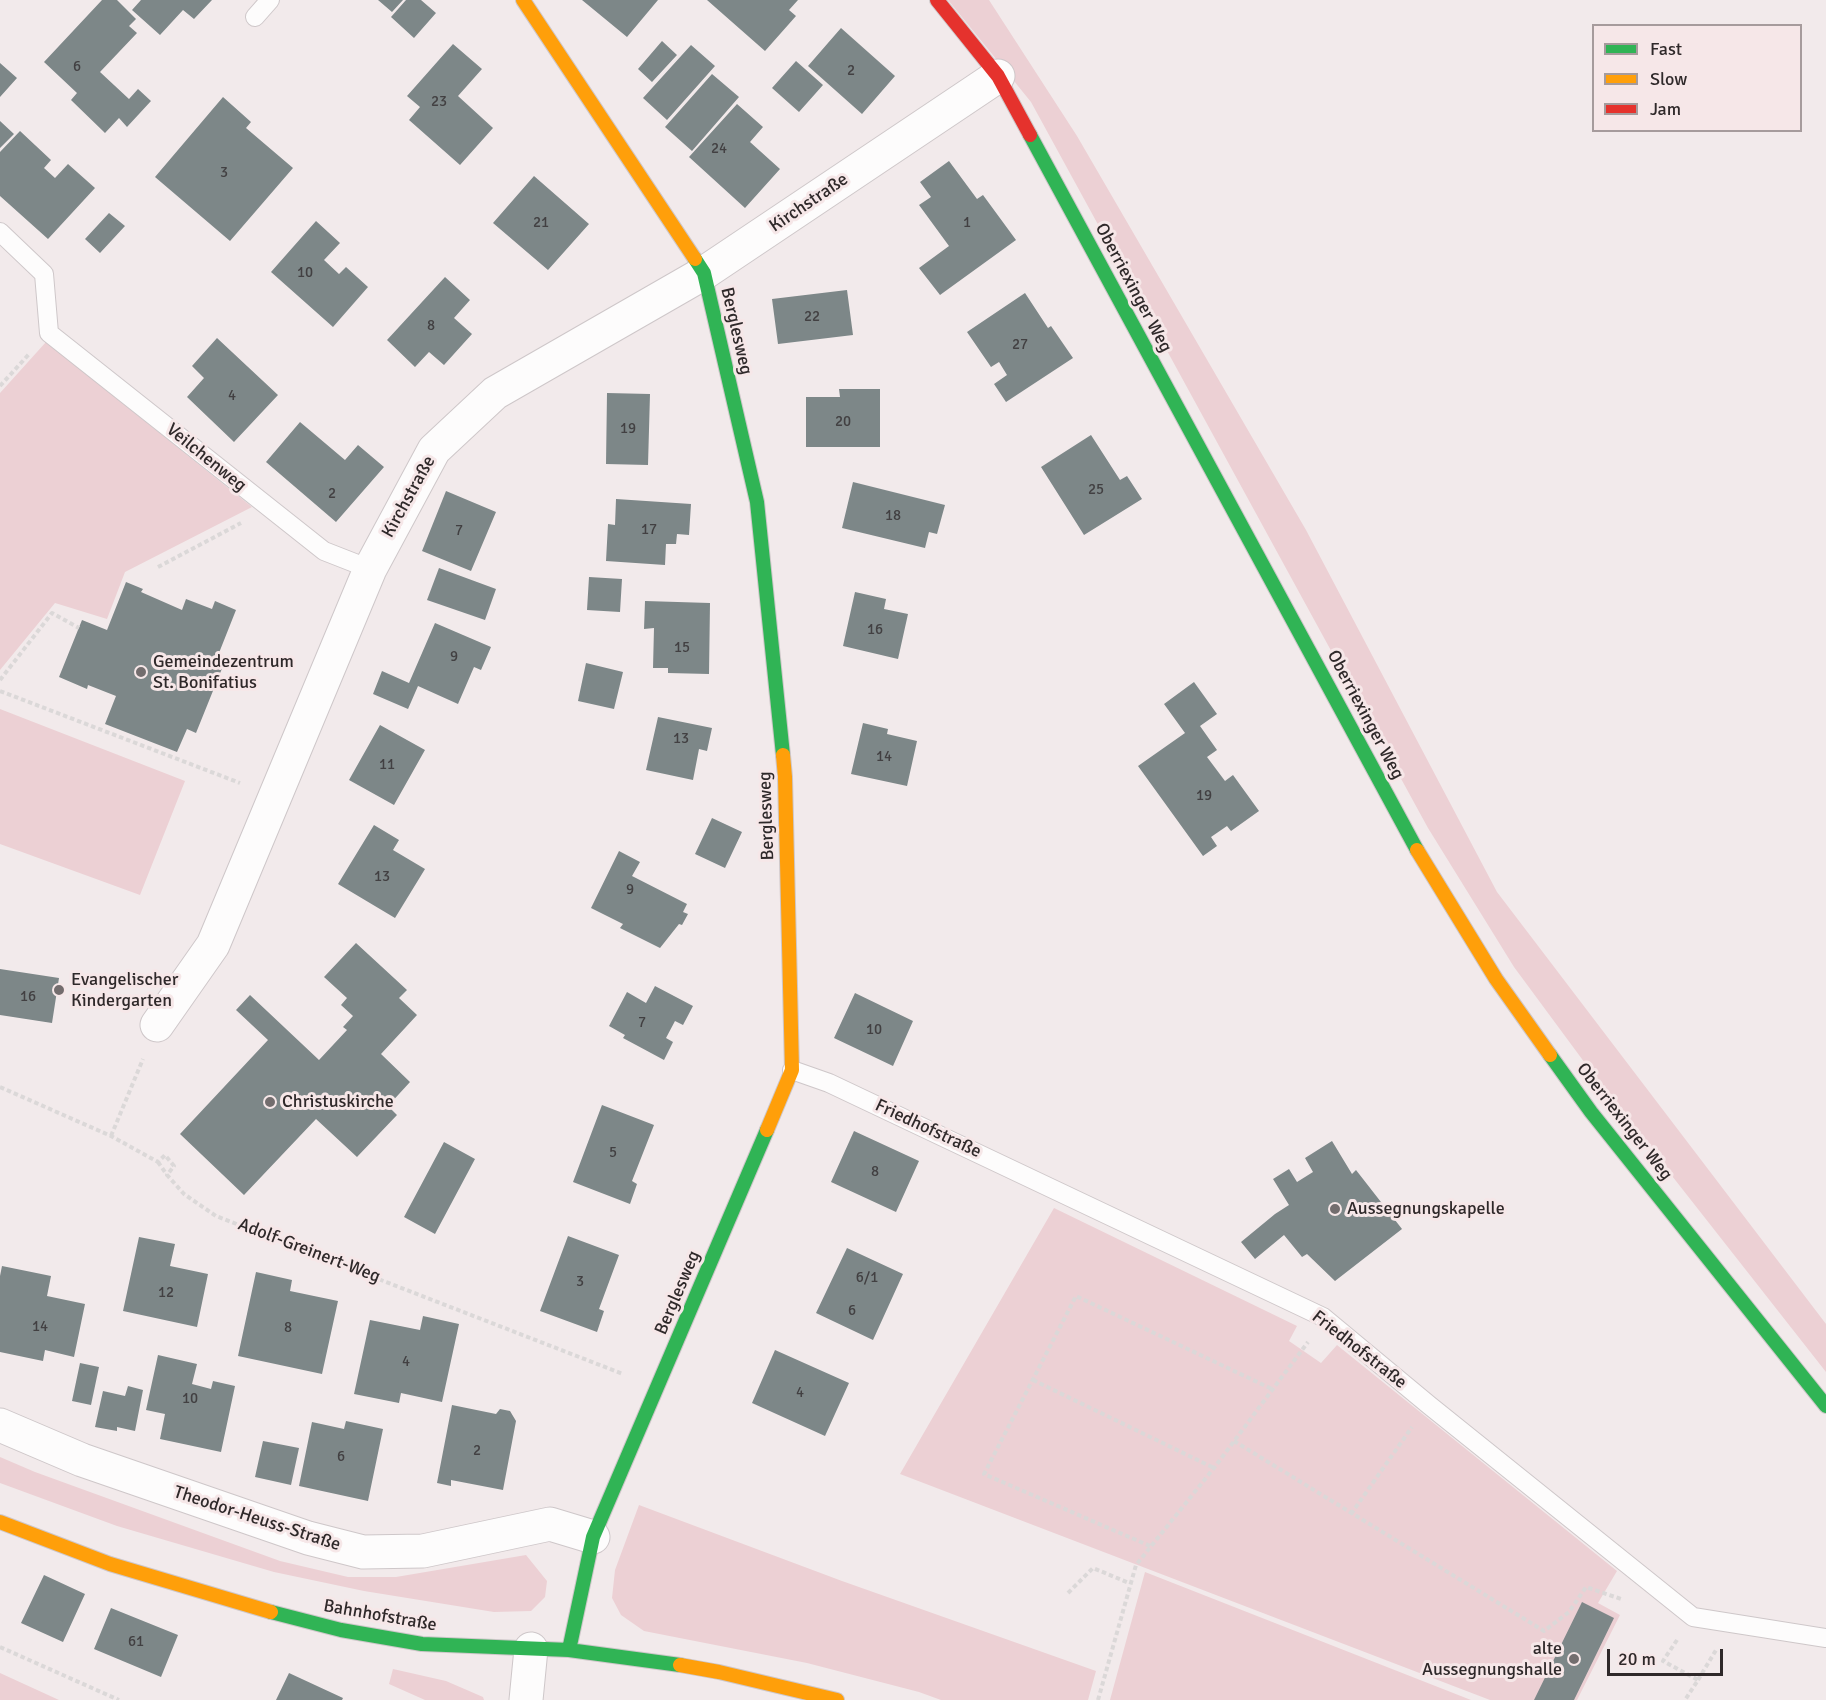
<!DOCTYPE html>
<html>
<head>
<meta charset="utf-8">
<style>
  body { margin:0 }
  #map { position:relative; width:1826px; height:1700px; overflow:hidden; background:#f2eaeb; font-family:Signika,sans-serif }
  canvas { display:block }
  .legend { position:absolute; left:1592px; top:24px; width:210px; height:108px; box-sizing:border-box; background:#f6e7e8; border:2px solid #a69b9c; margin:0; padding:8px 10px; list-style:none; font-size:18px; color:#2f292a }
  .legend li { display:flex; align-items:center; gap:12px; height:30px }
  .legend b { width:30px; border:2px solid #a69b9c }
  .scale { position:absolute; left:1607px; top:1649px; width:116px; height:27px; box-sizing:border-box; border:3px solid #2f292a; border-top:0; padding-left:8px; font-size:18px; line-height:21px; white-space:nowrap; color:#2f292a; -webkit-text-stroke:4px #f6e7e8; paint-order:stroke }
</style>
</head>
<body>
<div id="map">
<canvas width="1826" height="1700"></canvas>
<ul class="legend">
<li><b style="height:8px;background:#30b455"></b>Fast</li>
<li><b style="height:8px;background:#ff9f0a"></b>Slow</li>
<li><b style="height:8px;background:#e5322d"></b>Jam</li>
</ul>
<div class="scale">20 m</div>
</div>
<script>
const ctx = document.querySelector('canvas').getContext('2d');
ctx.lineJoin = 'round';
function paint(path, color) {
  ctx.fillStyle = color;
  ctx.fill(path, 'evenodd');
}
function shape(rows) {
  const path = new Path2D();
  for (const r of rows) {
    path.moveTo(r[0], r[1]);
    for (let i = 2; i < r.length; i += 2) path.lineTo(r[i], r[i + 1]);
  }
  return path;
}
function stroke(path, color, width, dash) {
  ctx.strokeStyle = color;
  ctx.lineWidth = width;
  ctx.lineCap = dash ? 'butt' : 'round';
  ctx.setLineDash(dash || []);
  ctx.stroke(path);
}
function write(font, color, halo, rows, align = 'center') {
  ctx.font = font + ' Signika,sans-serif';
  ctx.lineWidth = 6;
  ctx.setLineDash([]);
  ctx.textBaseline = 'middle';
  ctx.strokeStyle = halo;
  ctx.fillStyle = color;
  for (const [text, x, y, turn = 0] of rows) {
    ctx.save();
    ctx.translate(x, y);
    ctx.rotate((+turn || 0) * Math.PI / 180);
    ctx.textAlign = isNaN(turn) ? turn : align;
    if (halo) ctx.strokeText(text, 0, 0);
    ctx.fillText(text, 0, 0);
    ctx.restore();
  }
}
paint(shape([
  [948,0,989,0,1077,136,1306,530,1497,892,1826,1324,1826,1372,1610,1097,1514,967,1428,828,1031,102],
  [46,342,252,507,125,572,107,619,55,603,0,670,0,393],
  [0,709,185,781,140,895,0,844],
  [1054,1208,1297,1326,1289,1341,1321,1363,1337,1345,1617,1571,1598,1603,1620,1615,1577,1700,1490,1700,900,1474],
  [0,1457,35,1472,280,1561,348,1577,396,1577,526,1555,547,1581,545,1597,531,1611,494,1612,364,1591,274,1572,117,1526,0,1483],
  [639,1505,842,1581,1096,1671,1088,1700,941,1700,919,1692,807,1663,644,1631,621,1615,612,1598,615,1570],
  [1145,1572,1471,1700,1110,1700],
  [393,1669,446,1681,483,1697,484,1700,425,1700,389,1684],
  [0,1673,59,1700,0,1700]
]), '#ecd0d4');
paint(shape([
  [102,0,117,0,136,19,129,26,137,33,100,72,129,99,138,89,151,101,127,127,119,118,105,133,71,100,77,93,44,62],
  [141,0,212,0,194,19,183,10,160,35,132,10],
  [378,0,403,0,392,12],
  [406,0,421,0,436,13,414,38,391,17],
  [582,0,658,0,627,37],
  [707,0,798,0,789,10,796,16,765,51],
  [841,28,895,76,862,114,808,66],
  [662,41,677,55,652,82,638,69],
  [453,44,482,69,458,96,493,128,460,165,409,120,420,107,407,96],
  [691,45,715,66,667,120,643,98],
  [796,61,823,85,799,112,772,88],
  [0,63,17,78,0,97],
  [712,74,739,97,692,151,665,127],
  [223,97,251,122,246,128,293,168,230,241,155,177],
  [737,104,763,127,750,142,780,169,745,208,689,157],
  [0,121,14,134,0,148],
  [20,131,51,160,44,168,55,178,68,164,95,188,48,239,0,196,0,152],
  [949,161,977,199,983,195,1016,240,940,295,919,268,949,246,919,205,931,197,920,182],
  [534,176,589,224,548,270,493,223],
  [109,213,125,226,100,253,85,239],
  [316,221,340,243,324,260,339,274,346,267,368,287,333,327,271,272],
  [445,277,470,300,454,318,472,334,444,365,429,352,415,367,387,340],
  [847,290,853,335,778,344,772,299],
  [1025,293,1048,328,1051,326,1073,358,1006,402,994,384,1007,375,999,362,991,367,967,332],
  [217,338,278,395,234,442,187,397,204,378,192,366],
  [839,389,880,389,880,447,806,447,806,397,840,397],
  [607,393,650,394,648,465,606,464],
  [300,422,345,460,358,445,384,467,336,522,266,462],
  [1091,435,1120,480,1127,476,1142,499,1084,535,1041,467],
  [853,482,945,505,937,534,929,532,925,548,842,528],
  [446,491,496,512,471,571,422,551],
  [616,499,691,504,689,535,677,534,676,544,666,544,665,565,606,561,608,524,615,525],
  [439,568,496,589,485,620,427,600],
  [589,577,622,579,620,612,587,610],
  [126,582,143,589,141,592,182,610,186,599,212,609,215,601,236,610,215,663,223,666,196,733,187,729,177,752,105,724,116,696,88,685,87,689,59,677,82,620,107,630],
  [855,592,886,599,884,609,908,614,898,659,843,646],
  [645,601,710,603,709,674,668,673,668,668,653,668,654,628,644,629],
  [435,623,491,647,481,670,474,667,458,704,418,686,408,709,373,694,382,671,409,683],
  [586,663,623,672,614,709,578,701],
  [1194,682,1217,714,1200,726,1217,750,1207,757,1225,781,1233,775,1259,811,1231,831,1227,826,1211,837,1217,846,1203,856,1138,766,1185,733,1164,704],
  [658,717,712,728,707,751,699,749,693,780,646,770],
  [863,723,888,729,887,734,917,741,907,786,851,774],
  [380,725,425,750,394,805,349,780],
  [712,818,742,832,725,868,695,854],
  [374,825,399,840,393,850,425,869,395,918,338,884],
  [619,851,640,862,632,876,687,904,683,912,688,914,682,925,679,924,660,948,620,928,623,924,591,908],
  [356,943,407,990,399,998,417,1015,381,1054,410,1082,388,1106,397,1115,357,1157,316,1119,244,1195,180,1134,268,1040,236,1010,250,995,319,1060,347,1030,343,1027,353,1016,341,1005,347,998,324,977],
  [0,969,59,978,52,1023,0,1015],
  [655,986,693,1006,683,1025,675,1021,666,1038,673,1042,664,1060,623,1038,625,1035,609,1026,627,992,646,1003],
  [855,993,913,1021,893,1066,834,1038],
  [602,1105,654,1125,632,1181,637,1184,630,1204,573,1182],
  [854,1131,919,1161,896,1212,831,1182],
  [1332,1141,1352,1174,1356,1170,1402,1229,1335,1281,1307,1254,1302,1257,1284,1235,1255,1259,1241,1242,1275,1214,1289,1205,1273,1179,1289,1169,1297,1182,1313,1172,1305,1158],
  [444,1142,475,1159,435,1234,404,1217],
  [568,1236,619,1255,599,1309,604,1311,597,1332,540,1311],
  [139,1237,175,1244,170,1266,208,1274,197,1327,123,1311],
  [847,1248,903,1274,873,1340,816,1313],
  [2,1266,51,1276,47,1296,85,1304,74,1357,45,1350,43,1361,0,1352,0,1276],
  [256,1272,292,1280,290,1291,338,1301,322,1374,238,1356],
  [423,1316,459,1324,442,1402,401,1393,399,1403,354,1394,370,1320,420,1330],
  [775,1350,849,1383,825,1436,752,1403],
  [158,1355,197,1364,192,1384,211,1389,213,1381,235,1386,221,1452,160,1439,165,1414,146,1410],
  [80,1363,99,1367,91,1405,72,1401],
  [128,1386,143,1390,135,1431,117,1427,117,1431,95,1427,103,1391,125,1396],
  [452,1405,496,1414,500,1409,510,1411,516,1421,503,1490,451,1480,451,1486,437,1483],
  [346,1421,383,1429,368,1501,299,1486,312,1422,344,1429],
  [263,1441,299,1448,291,1485,255,1477],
  [44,1575,85,1594,63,1642,21,1623],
  [1582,1602,1614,1618,1574,1700,1534,1700],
  [111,1608,178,1635,161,1677,94,1649],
  [289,1673,343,1698,342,1700,276,1700]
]), '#7d8788');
const lane = shape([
  [255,17,270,0],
  [0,232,44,274,49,333,324,551,370,569],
  [792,1070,829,1083,1323,1317,1429,1405,1693,1617,1826,1638]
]);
const street = shape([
  [157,1025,213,945,370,569,434,450,495,393,704,273,998,76],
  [0,1425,82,1460,308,1538,363,1552,423,1551,550,1524,593,1537],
  [526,1700,531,1649]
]);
const fast = shape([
  [1030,135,1417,850],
  [695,259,704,273,757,502,783,755],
  [1550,1055,1591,1112,1826,1406],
  [271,1612,341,1630,422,1644,569,1650,680,1665],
  [569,1650,593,1537,767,1130]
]);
const slow = shape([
  [523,0,695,259],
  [1417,850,1496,979,1550,1055],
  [767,1130,792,1070,785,777,783,755],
  [0,1522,110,1564,271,1612],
  [680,1665,719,1672,837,1700]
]);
const jam = shape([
  [937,0,998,76,1030,135]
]);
stroke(lane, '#cec7c9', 20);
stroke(street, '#cec7c9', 35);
stroke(fast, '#cec7c9', 16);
stroke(slow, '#cec7c9', 16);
stroke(jam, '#cec7c9', 16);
stroke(shape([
  [0,386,30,353],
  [158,567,241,523],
  [0,680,52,613,79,628],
  [0,691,240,783],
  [0,1087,111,1136,158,1162,165,1155,174,1166,167,1175,184,1194,216,1216,623,1374],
  [111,1136,143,1059],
  [158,1162,167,1175],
  [1033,1380,1214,1468],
  [1234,1441,1544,1631,1569,1612,1586,1587,1621,1599],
  [1351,1514,1412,1427],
  [1150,1546,984,1474,1076,1296,1272,1389],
  [1068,1593,1093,1568,1129,1583],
  [1677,1640,1663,1661,1698,1680,1685,1700],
  [0,1647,119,1700],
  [1698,1680,1716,1650],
  [1098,1700,1136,1565,1214,1468,1308,1342]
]), '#dbd8d8', 4, [4.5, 3]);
stroke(lane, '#fdfcfc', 18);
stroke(street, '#fdfcfc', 33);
stroke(fast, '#30b455', 14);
stroke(slow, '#ff9f0a', 14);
stroke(jam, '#e5322d', 14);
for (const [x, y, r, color] of [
  [141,672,6,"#736d6e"],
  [59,990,6,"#736d6e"],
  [270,1102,6,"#736d6e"],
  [1335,1209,6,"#736d6e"],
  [1574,1659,6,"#736d6e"]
]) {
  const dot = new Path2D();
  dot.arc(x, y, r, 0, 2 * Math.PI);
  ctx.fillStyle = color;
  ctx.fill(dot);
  stroke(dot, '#f6e7e8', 2);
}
write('15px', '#424042', null, [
  ["6",77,67],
  ["2",851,71],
  ["23",439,102],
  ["24",719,149],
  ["3",224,173],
  ["21",541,223],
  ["1",967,223],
  ["10",305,273],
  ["22",812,317],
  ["8",431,326],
  ["27",1020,345],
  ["4",232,396],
  ["20",843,422],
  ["19",628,429],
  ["25",1096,490],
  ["2",332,494],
  ["18",893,516],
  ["17",649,530],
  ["7",459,531],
  ["16",875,630],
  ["15",682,648],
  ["9",454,657],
  ["13",681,739],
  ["14",884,757],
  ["11",387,765],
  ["19",1204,796],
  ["13",382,877],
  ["9",630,890],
  ["16",28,997],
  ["7",642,1023],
  ["10",874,1030],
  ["5",613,1153],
  ["8",875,1172],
  ["6/1",867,1278],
  ["3",580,1282],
  ["12",166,1293],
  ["6",852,1311],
  ["14",40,1327],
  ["8",288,1328],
  ["4",406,1362],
  ["4",800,1393],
  ["10",190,1399],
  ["2",477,1451],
  ["6",341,1457],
  ["61",136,1642]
]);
write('18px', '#2f292a', '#f6e7e8', [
  ["Kirchstraße",809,203,-34],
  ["Oberriexinger Weg",1133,288,62],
  ["Berglesweg",736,331,77],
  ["Veilchenweg",206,458,39],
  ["Kirchstraße",409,497,-61],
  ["Oberriexinger Weg",1365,715,62],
  ["Berglesweg",767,816,-92],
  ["Oberriexinger Weg",1624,1122,52],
  ["Friedhofstraße",928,1129,25],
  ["Adolf-Greinert-Weg",309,1251,21],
  ["Berglesweg",678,1293,-67],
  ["Friedhofstraße",1359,1350,38],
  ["Theodor-Heuss-Straße",257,1519,18],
  ["Bahnhofstraße",380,1616,10]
]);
write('18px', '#2f292a', '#f6e7e8', [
  ["Gemeindezentrum",153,662],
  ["St. Bonifatius",153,683],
  ["Evangelischer",71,980],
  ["Kindergarten",71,1001],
  ["Christuskirche",282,1102],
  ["Aussegnungskapelle",1347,1209],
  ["alte",1562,1649,"right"],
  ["Aussegnungshalle",1562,1670,"right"]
], 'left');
</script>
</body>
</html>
